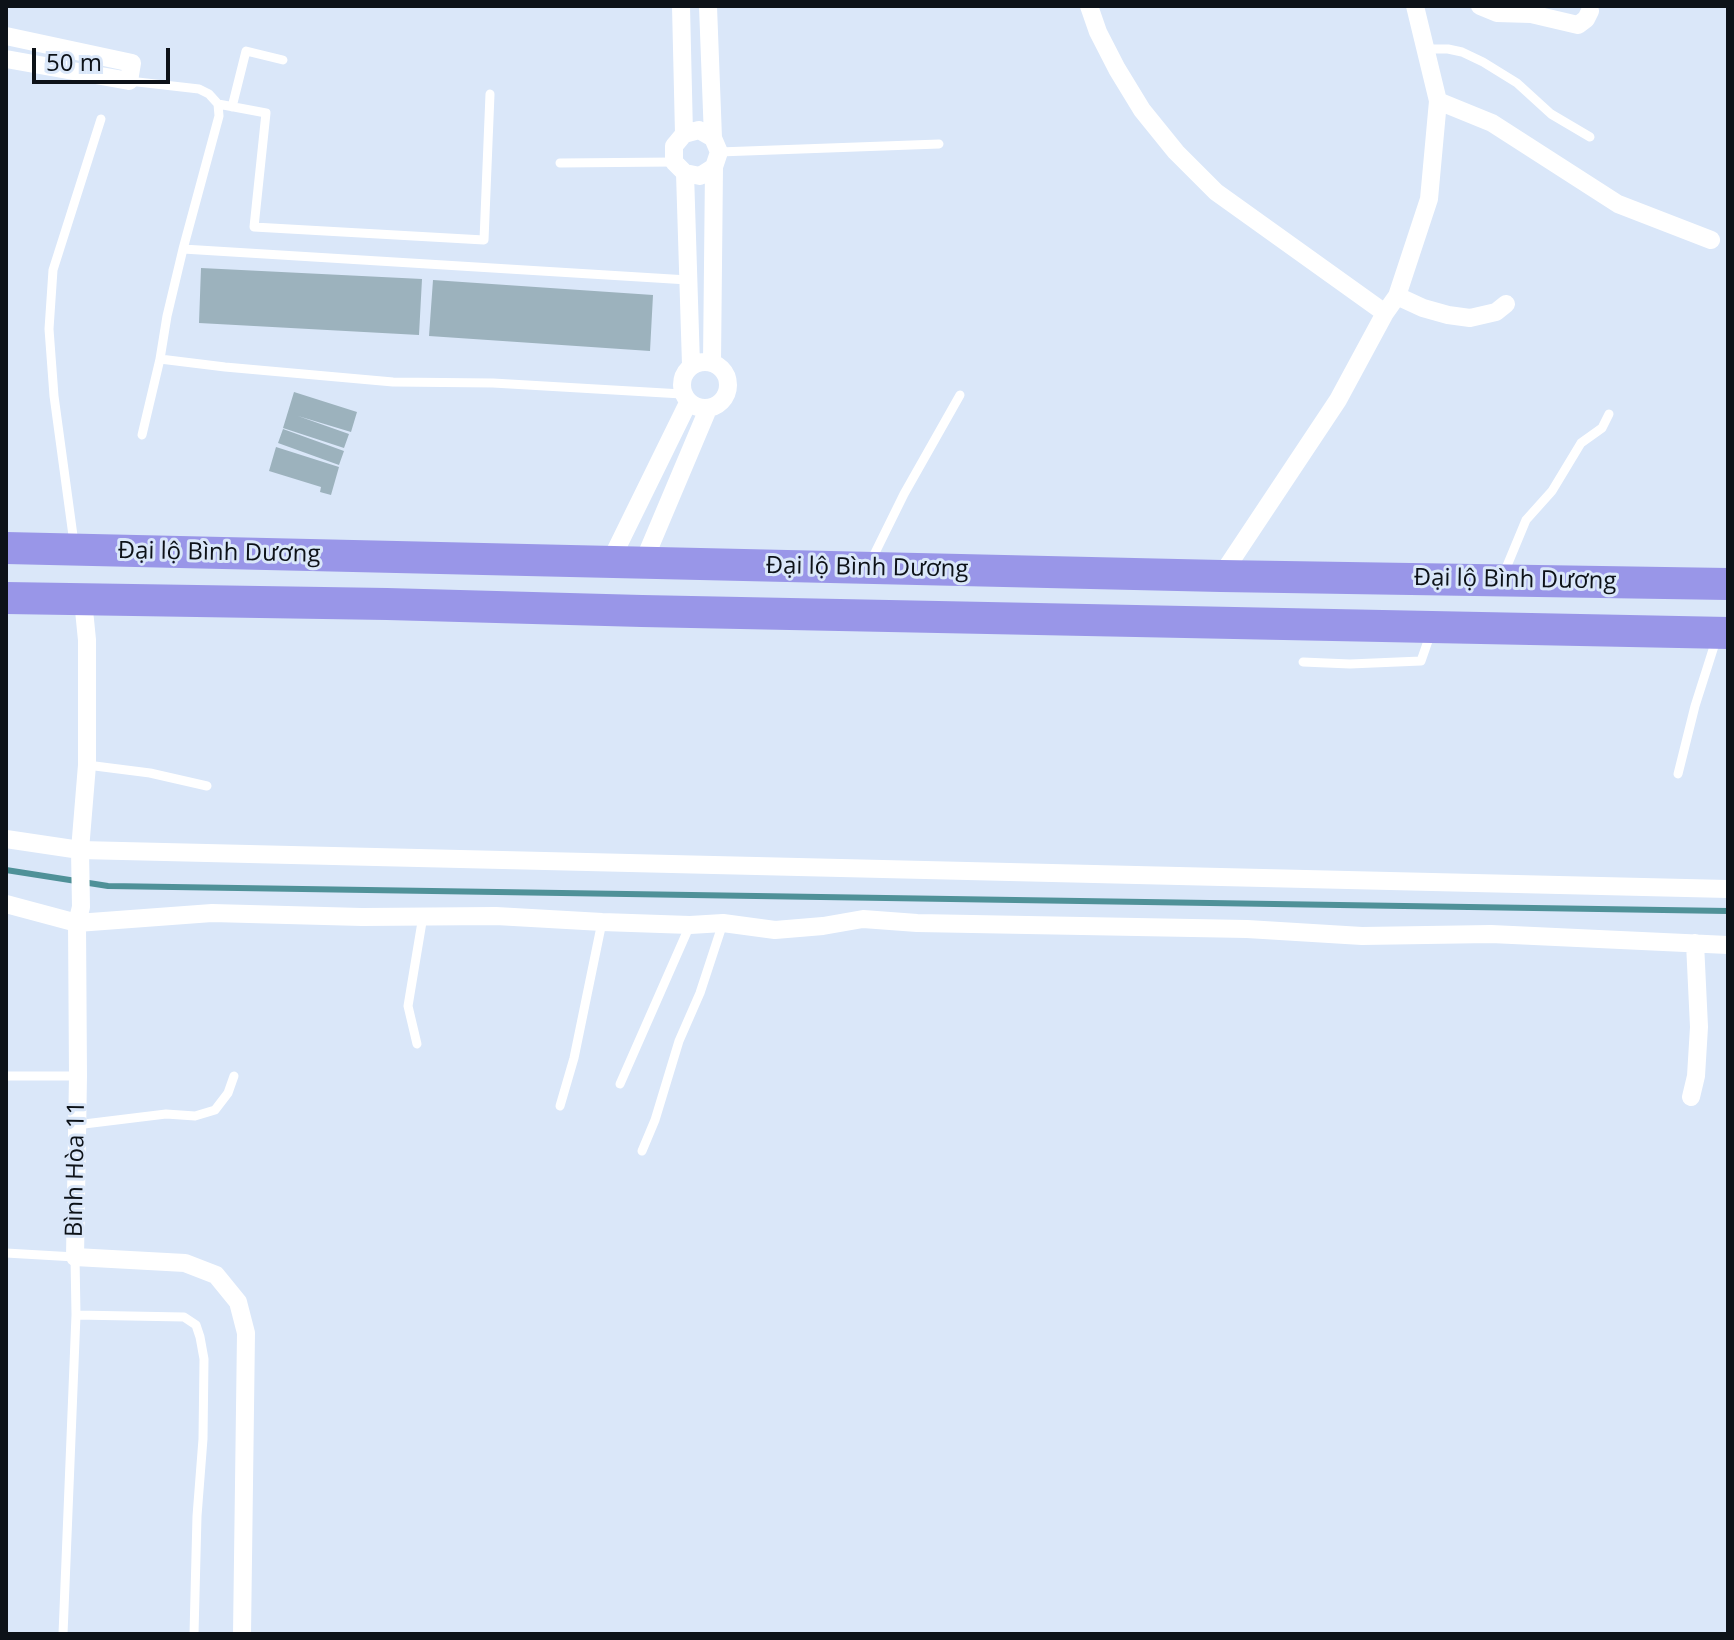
<!DOCTYPE html>
<html>
<head>
<meta charset="utf-8">
<style>
  body { margin:0 }
  #map { position:relative; width:1734px; height:1640px; overflow:hidden; background:#dae7f9; font-family:"Open Sans",sans-serif }
  canvas { display:block }
  .frame { position:absolute; inset:0; border:8px solid #0d1218; pointer-events:none }
  .scale { position:absolute; left:32px; top:48px; width:138px; height:36px; box-sizing:border-box; border:4px solid #0d1218; border-top:0; padding-left:10px; font-size:24px; line-height:28px; white-space:nowrap; color:#0d1218; -webkit-text-stroke:6px #dae7f9; paint-order:stroke }
</style>
</head>
<body>
<div id="map">
<canvas width="1734" height="1640"></canvas>
<div class="frame"></div>
<div class="scale">50 m</div>
</div>
<script>
const ctx = document.querySelector('canvas').getContext('2d');
ctx.lineJoin = 'round';
function shape(rows) {
  const path = new Path2D();
  for (const r of rows) {
    if (r.length === 3) {
      path.moveTo(r[0] + r[2], r[1]);
      path.arc(r[0], r[1], r[2], 0, 2 * Math.PI);
      continue;
    }
    path.moveTo(r[0], r[1]);
    for (let i = 2; i < r.length; i += 2) path.lineTo(r[i], r[i + 1]);
  }
  return path;
}
function stroke(path, color, width, dash) {
  ctx.strokeStyle = color;
  ctx.lineWidth = width;
  ctx.lineCap = dash ? 'butt' : 'round';
  ctx.setLineDash(dash || []);
  ctx.stroke(path);
}
function paint(path, color) {
  ctx.fillStyle = color;
  ctx.fill(path, 'evenodd');
}
function write(font, color, halo, rows, align = 'center') {
  ctx.font = font + ' "Open Sans",sans-serif';
  ctx.lineWidth = 6;
  ctx.setLineDash([]);
  ctx.textBaseline = 'middle';
  ctx.strokeStyle = halo;
  ctx.fillStyle = color;
  for (const [text, x, y, turn = 0] of rows) {
    ctx.save();
    ctx.translate(x, y);
    ctx.rotate((+turn || 0) * Math.PI / 180);
    ctx.textAlign = isNaN(turn) ? turn : align;
    if (halo) ctx.strokeText(text, 0, 0);
    ctx.fillText(text, 0, 0);
    ctx.restore();
  }
}
stroke(shape([
  [6,870,108,886,1728,911]
]), '#4f9198', 6);
paint(shape([
  [201,268,422,279,419,335,199,323],
  [433,280,653,295,650,351,429,336],
  [294,392,357,412,351,432,298,416,349,434,344,448,283,428],
  [283,429,344,451,339,465,278,443],
  [276,447,339,467,331,495,320,492,321,487,269,471]
]), '#9cb2bd');
stroke(shape([
  [1426,49,1448,49,1462,52,1483,62,1517,83,1551,114,1590,137],
  [129,81,199,89,209,94,218,104,219,116,183,249,167,316,160,359,225,367,393,382,493,383,682,394],
  [218,104,266,113,254,227,484,240,490,94],
  [232,107,246,51,283,60],
  [719,152,939,144],
  [560,163,674,162],
  [183,249,688,280],
  [142,435,160,359],
  [74,543,54,396,49,329,53,270,101,119],
  [871,561,904,494,960,395],
  [1504,573,1526,520,1552,491,1581,443,1602,428,1609,414],
  [1303,662,1350,664,1421,661,1429,638,1435,635],
  [87,765,150,773,207,786],
  [1678,774,1695,706,1716,640],
  [417,1044,408,1006,423,916],
  [6,1076,78,1076],
  [620,1084,690,925],
  [560,1106,574,1058,602,922],
  [76,1125,166,1114,195,1116,215,1110,228,1093,234,1076],
  [642,1151,655,1120,679,1041,700,993,723,923],
  [6,1253,75,1257,76,1315,63,1634],
  [76,1315,184,1317,196,1325,200,1337,204,1359,203,1439,197,1516,194,1634]
]), '#fff', 9);
stroke(shape([
  [681,6,684,134],
  [708,6,713,138,719,152,714,167,700,176,685,173,674,162,674,146,684,134,699,130,713,138],
  [1089,6,1098,32,1117,69,1142,110,1176,152,1216,192,1385,313],
  [1480,6,1497,13,1531,14,1578,25,1586,19,1590,11],
  [6,36,132,63,129,81,6,59],
  [1438,101,1492,123,1618,204,1711,240],
  [685,173,691,365],
  [1397,296,1423,308,1448,315,1470,318,1496,312,1506,304],
  [705,385,23],
  [712,362,714,167],
  [610,562,688,403],
  [643,563,708,409],
  [1221,576,1338,400,1385,313,1397,296,1429,199,1438,101,1415,6],
  [83,600,87,640,87,765,80,850,81,907,77,923,78,1076,75,1257,185,1263,216,1275,238,1302,246,1333,242,1634],
  [6,839,80,850,1728,889],
  [6,904,77,923,212,913,362,917,496,916,602,922,690,925,723,923,775,930,823,926,863,919,917,923,1247,929,1362,936,1491,934,1728,945],
  [1691,1097,1696,1076,1699,1027,1695,943]
]), '#fff', 18);
stroke(shape([
  [6,548,1221,576,1728,584],
  [6,598,387,604,642,611,1728,633]
]), '#9996e8', 32);
write('24px', '#0d1218', '#dae7f9', [
  ["Đại lộ Bình Dương",219,553,1],
  ["Đại lộ Bình Dương",867,568,1],
  ["Đại lộ Bình Dương",1515,580,1],
  ["Bình Hòa 11",76,1169,-89]
]);
</script>
</body>
</html>
